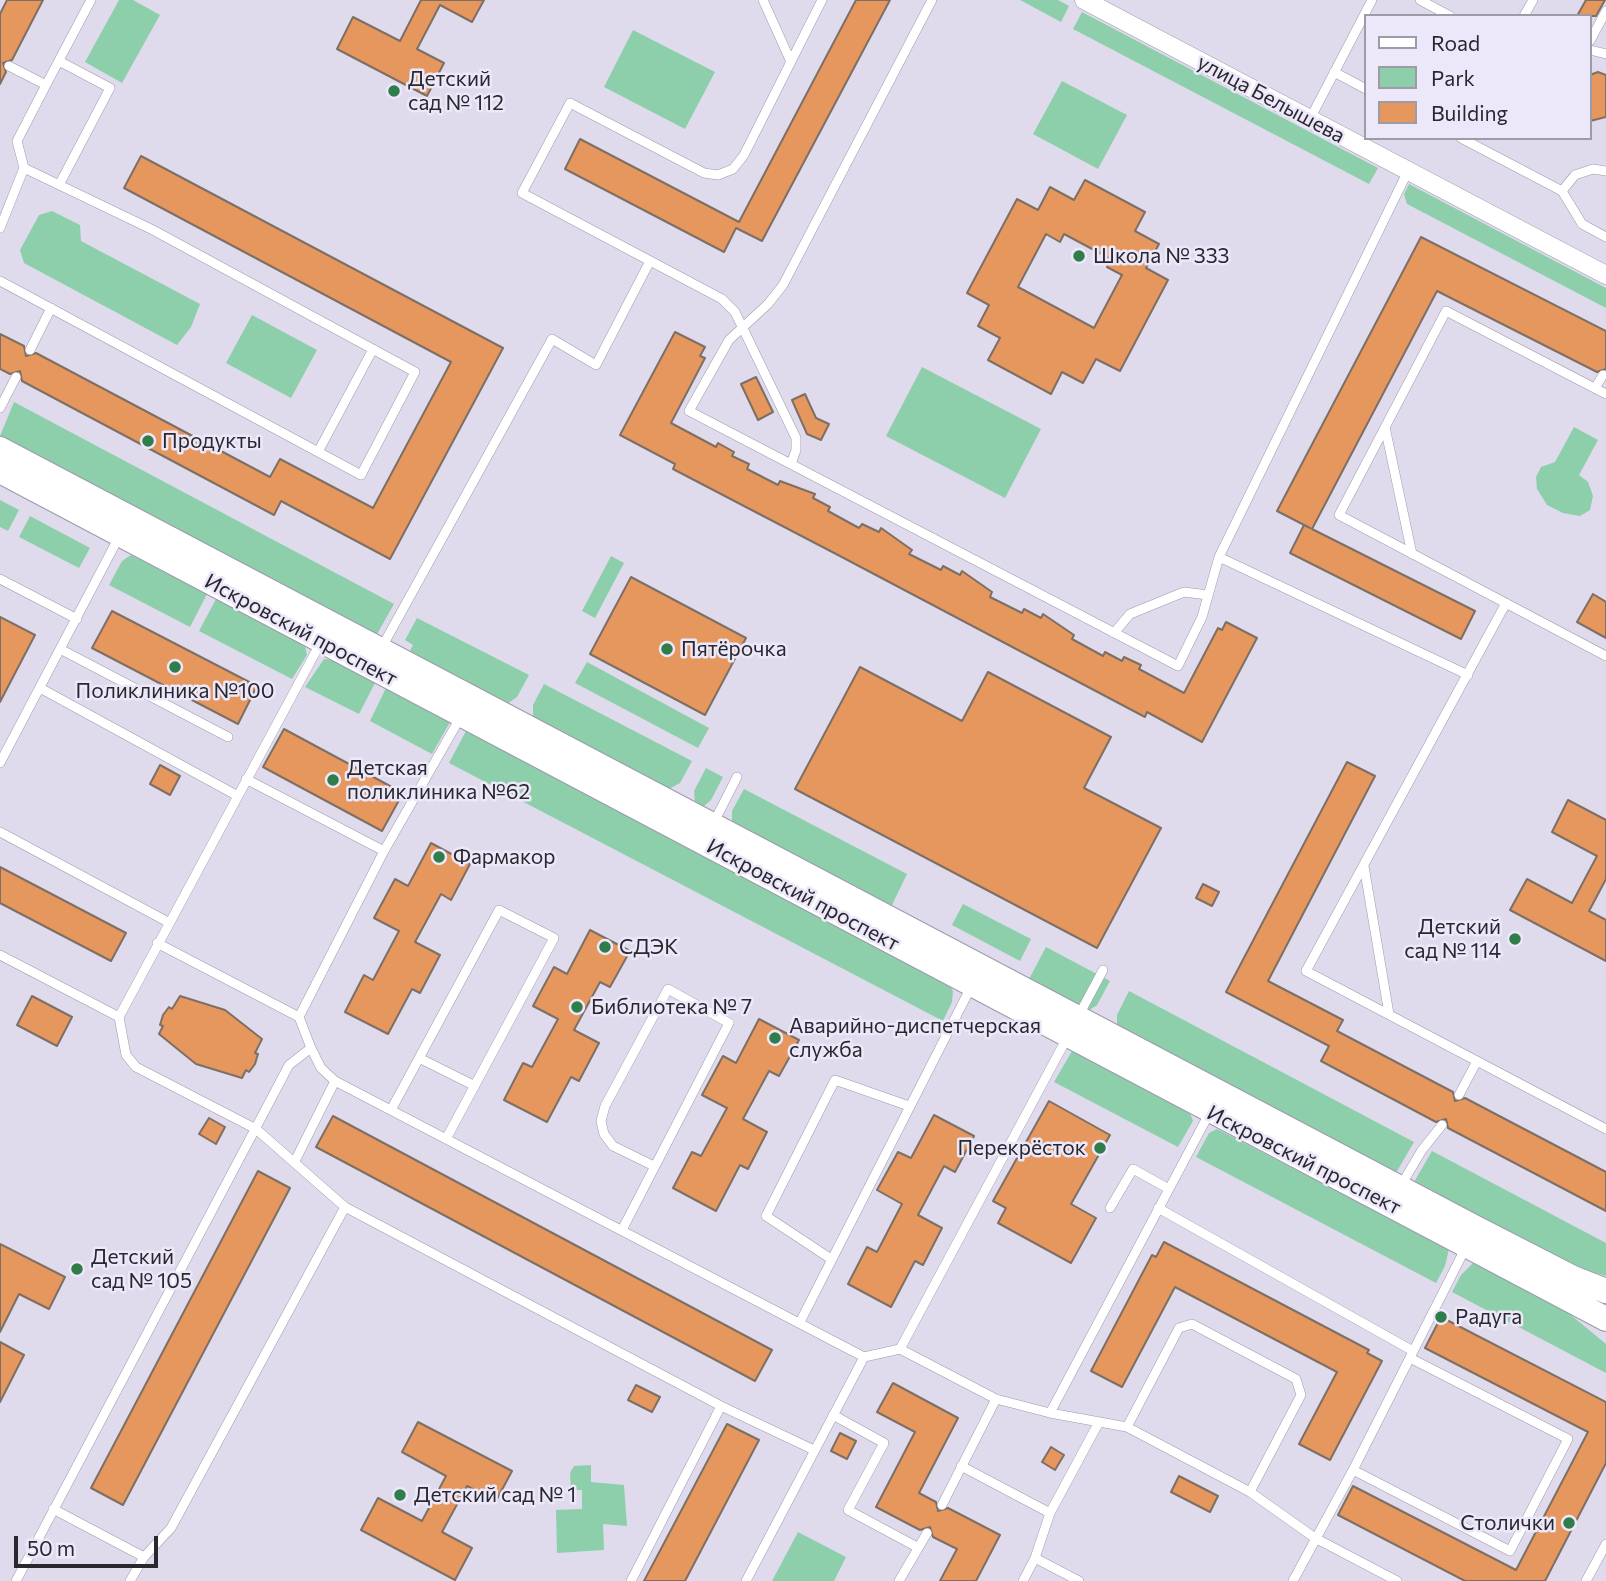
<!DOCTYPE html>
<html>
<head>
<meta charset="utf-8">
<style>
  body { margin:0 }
  #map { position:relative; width:1606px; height:1581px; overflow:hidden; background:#dfdbed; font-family:Commissioner,sans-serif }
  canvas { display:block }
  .legend { position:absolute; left:1364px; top:14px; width:228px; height:126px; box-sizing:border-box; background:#ece8fa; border:2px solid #9e9ba9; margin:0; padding:9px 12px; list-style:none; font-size:21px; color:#2a282f }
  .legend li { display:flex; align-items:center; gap:14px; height:35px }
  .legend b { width:35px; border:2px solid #9e9ba9 }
  .scale { position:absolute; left:14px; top:1536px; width:144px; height:32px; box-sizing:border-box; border:4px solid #2a282f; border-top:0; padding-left:9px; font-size:21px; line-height:24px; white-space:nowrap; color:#2a282f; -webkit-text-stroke:5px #ece8fa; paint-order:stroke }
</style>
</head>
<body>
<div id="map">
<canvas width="1606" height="1581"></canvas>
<ul class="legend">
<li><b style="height:9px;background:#fff"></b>Road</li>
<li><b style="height:19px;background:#8ccfaa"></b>Park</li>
<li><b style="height:19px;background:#e6975e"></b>Building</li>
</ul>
<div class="scale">50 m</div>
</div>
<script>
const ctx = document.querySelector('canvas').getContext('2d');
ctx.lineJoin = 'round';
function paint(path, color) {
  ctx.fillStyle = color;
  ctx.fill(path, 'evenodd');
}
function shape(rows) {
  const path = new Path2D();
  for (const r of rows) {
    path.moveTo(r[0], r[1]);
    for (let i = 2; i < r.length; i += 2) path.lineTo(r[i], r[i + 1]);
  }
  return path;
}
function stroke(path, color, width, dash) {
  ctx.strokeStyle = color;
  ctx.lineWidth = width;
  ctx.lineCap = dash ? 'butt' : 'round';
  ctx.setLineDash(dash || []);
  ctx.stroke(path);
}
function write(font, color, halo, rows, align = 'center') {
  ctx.font = font + ' Commissioner,sans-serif';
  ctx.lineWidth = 5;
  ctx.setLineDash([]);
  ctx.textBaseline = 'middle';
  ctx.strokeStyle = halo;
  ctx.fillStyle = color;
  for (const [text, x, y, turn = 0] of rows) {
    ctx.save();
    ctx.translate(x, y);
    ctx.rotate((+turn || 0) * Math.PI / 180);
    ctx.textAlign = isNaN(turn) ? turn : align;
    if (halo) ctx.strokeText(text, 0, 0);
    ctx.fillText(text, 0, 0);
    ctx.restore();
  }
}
paint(shape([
  [119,0,133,0,160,15,122,83,85,62],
  [1020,0,1058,0,1069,6,1061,22],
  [1082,12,1378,168,1369,184,1073,29],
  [633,30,715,72,685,129,604,87],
  [1062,81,1127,115,1098,169,1033,134],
  [1409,184,1606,288,1606,308,1407,204,1404,194],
  [52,211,80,225,81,241,200,304,191,327,177,345,24,263,20,250,39,215],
  [252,315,317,350,291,398,226,363],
  [922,367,1041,429,1005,498,886,436],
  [14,402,394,604,376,636,0,436],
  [1574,427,1598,440,1579,475,1588,482,1593,496,1590,510,1580,516,1563,513,1547,505,1537,489,1536,477,1541,467,1555,462],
  [0,500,19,510,8,531,0,527],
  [30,516,90,548,79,568,19,537],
  [131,555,207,594,190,627,109,585,122,561],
  [611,556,624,563,595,618,582,611],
  [216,599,305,646,307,655,292,679,199,631],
  [417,618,529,675,517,697,507,704,409,653,413,645,405,640],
  [324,659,334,660,375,683,359,714,305,687],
  [587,662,709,728,698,748,575,683],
  [544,684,692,761,680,783,669,789,533,718,533,705],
  [386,688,450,722,432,754,370,721],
  [466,731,950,986,953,991,952,1002,943,1021,449,763],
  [706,768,723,777,711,800,702,808,695,804,694,791],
  [744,789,907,874,891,907,732,823,732,811],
  [963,904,1031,939,1020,961,952,925],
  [1046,947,1110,981,1097,1005,1088,1011,1029,979],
  [1129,991,1414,1142,1396,1173,1117,1025,1117,1015],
  [1072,1051,1190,1113,1193,1121,1178,1147,1054,1082],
  [1217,1129,1449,1249,1445,1266,1436,1283,1196,1157,1209,1133],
  [1432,1151,1606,1243,1606,1276,1577,1268,1414,1182],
  [1474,1262,1566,1311,1606,1344,1606,1373,1452,1292,1461,1275],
  [591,1465,591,1482,624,1485,627,1526,603,1524,604,1550,557,1553,556,1510,582,1509,582,1490,571,1490,570,1473,574,1466],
  [798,1532,846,1557,834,1581,772,1581]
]), '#8ccfaa');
const building = shape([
  [7,0,43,0,12,60,3,63,6,72,0,84,0,14,7,0],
  [421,0,484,0,472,22,440,5,417,49,444,63,427,96,337,49,353,17,400,41,421,0],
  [856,0,890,0,762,241,736,228,724,252,565,169,580,139,739,222,856,0],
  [1586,0,1605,0,1596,16,1577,16,1586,0],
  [1598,72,1606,75,1606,117,1590,121,1590,75,1598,72],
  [141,156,503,348,390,559,281,501,274,515,22,381,20,371,10,374,0,369,0,334,24,346,26,356,36,353,270,477,280,459,373,508,451,362,124,188,141,156],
  [1085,180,1145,212,1135,231,1159,244,1146,268,1168,280,1120,371,1096,359,1083,383,1062,372,1051,394,988,360,1000,338,978,326,989,305,967,293,1017,199,1038,210,1050,187,1074,200,1085,180],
  [1046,234,1060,242,1064,234,1111,259,1107,267,1122,275,1094,328,1018,287,1046,234],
  [1421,237,1606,331,1606,369,1597,372,1437,291,1312,529,1475,611,1461,639,1290,553,1304,525,1310,528,1277,511,1421,237],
  [675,332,705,347,700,356,705,358,671,423,716,447,718,443,734,452,732,456,749,464,747,469,778,485,780,481,815,494,813,498,830,507,828,511,859,528,862,524,879,532,881,528,912,550,909,554,941,570,943,566,960,575,962,571,992,592,990,597,1022,613,1024,609,1041,618,1043,614,1074,635,1072,639,1103,656,1105,652,1122,661,1124,657,1141,665,1139,669,1184,693,1218,628,1222,630,1226,622,1257,638,1202,742,1147,712,1145,717,838,555,673,469,675,464,620,435,675,332],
  [756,377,773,412,758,420,741,384,756,377],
  [805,394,816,418,829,424,821,440,807,434,792,400,805,394],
  [631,577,746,638,705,715,590,654,631,577],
  [1593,594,1606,602,1606,638,1577,622,1593,594],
  [112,611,257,686,238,724,92,648,112,611],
  [0,617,35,635,0,702,0,617],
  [860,667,962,721,988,672,1111,737,1084,788,1161,828,1097,948,795,789,860,667],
  [284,729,403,793,382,831,263,767,284,729],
  [1347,762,1375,776,1268,981,1343,1020,1337,1031,1453,1092,1455,1101,1465,1098,1606,1172,1606,1211,1448,1128,1446,1119,1436,1122,1321,1061,1329,1046,1226,992,1347,762],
  [160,765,180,776,170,795,150,784,160,765],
  [1568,800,1606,820,1606,879,1589,911,1606,920,1606,961,1510,910,1527,879,1572,903,1597,856,1552,832,1568,800],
  [431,843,470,864,451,900,441,894,415,942,440,955,420,993,412,989,388,1034,345,1012,364,975,373,980,399,931,374,918,395,879,408,886,431,843],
  [0,867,126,933,111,961,0,903,0,867],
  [1203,884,1219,892,1212,906,1196,898,1203,884],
  [590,930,630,951,610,987,600,982,574,1030,599,1043,579,1081,571,1077,547,1122,504,1100,523,1063,532,1067,558,1019,533,1006,554,967,567,974,590,930],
  [32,996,72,1017,57,1046,17,1025,32,996],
  [180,996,225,1010,262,1039,255,1053,258,1054,255,1064,249,1072,246,1070,242,1078,196,1064,159,1034,163,1026,160,1025,163,1015,169,1007,172,1009,180,996],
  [759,1019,799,1040,779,1076,769,1071,743,1119,767,1132,748,1169,740,1165,716,1211,673,1188,692,1152,701,1156,727,1108,702,1095,723,1056,736,1063,759,1019],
  [1049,1101,1110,1135,1071,1204,1096,1218,1071,1263,998,1223,1006,1208,993,1201,1049,1101],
  [934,1115,974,1136,955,1172,944,1166,918,1215,942,1228,923,1265,915,1261,891,1307,848,1284,867,1247,877,1252,902,1204,877,1190,898,1152,911,1158,934,1115],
  [333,1116,772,1350,755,1381,316,1147,333,1116],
  [209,1118,225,1127,216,1144,199,1134,209,1118],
  [258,1171,290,1188,123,1505,91,1488,258,1171],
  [1164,1242,1369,1350,1367,1353,1382,1361,1330,1460,1299,1444,1337,1372,1175,1287,1122,1387,1091,1371,1152,1255,1156,1257,1164,1242],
  [0,1244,65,1277,49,1309,19,1294,0,1332,0,1244],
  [1441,1317,1606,1402,1606,1463,1545,1581,1465,1581,1338,1515,1353,1486,1516,1570,1588,1432,1425,1348,1441,1317],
  [0,1342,24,1355,0,1402,0,1342],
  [893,1383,958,1418,919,1493,936,1502,938,1511,948,1508,1000,1535,976,1581,940,1581,957,1549,933,1537,930,1527,920,1530,876,1507,915,1432,877,1412,893,1383],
  [636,1385,660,1397,652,1412,628,1400,636,1385],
  [418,1422,512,1471,496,1501,467,1486,442,1532,472,1548,455,1580,361,1530,378,1498,422,1521,446,1476,402,1452,418,1422],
  [727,1424,759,1440,685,1581,644,1581,727,1424],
  [840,1433,856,1441,847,1459,831,1451,840,1433],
  [1051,1447,1064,1455,1055,1470,1042,1462,1051,1447],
  [1179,1476,1218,1496,1210,1512,1171,1492,1179,1476]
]);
paint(building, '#e6975e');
stroke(building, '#7e6f65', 2);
const lane = shape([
  [763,0,791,62],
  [932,0,783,285,768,304,729,340,689,411,1178,666,1202,617,1219,557,1408,171],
  [1420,0,1450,16],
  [1524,16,1533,0],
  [1590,41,1606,11],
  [1590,50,1606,54],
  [59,61,110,88,59,185],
  [9,66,46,85,91,0],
  [1334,72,1366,89],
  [1310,119,1372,0],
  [1461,138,1562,191,1575,175,1593,169,1606,171],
  [1562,191,1582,224,1606,237],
  [0,228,24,168,17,141,46,85],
  [0,281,361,475,415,372,153,230,24,168],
  [30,350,51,308],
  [1595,388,1603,375],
  [1606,394,1446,311,1339,515,1606,656],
  [0,408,16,377],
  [1385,427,1412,554],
  [318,452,373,349],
  [791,464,796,450,796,438,735,312,722,299,522,193,570,103,704,173,718,175,733,169,744,155,822,0],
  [1219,557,1468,675],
  [0,579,77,619],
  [1506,603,1306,971,1606,1129],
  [1114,633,1130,614,1184,592,1208,595],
  [321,642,119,1017,126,1055,136,1067,256,1129,345,1207,721,1406,814,1450],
  [382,647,552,339,596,365,650,261],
  [60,649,228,737],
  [40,688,236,795],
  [0,763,120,535],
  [246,779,384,851],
  [713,824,737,777],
  [0,832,168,922],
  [1364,866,1389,1014],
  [157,943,299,1017],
  [0,955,119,1017],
  [1078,1017,1103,970],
  [311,1048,321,1068,335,1081,864,1357,900,1349,996,1399,1050,1413,1127,1427,1250,1492,1315,1538,1397,1581],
  [419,1058,475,1086],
  [1459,1095,1477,1061],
  [391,1110,499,910,554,938,446,1139],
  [295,1161,335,1081],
  [1400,1187,1422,1150,1442,1125],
  [1110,1208,1133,1169,1169,1189],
  [1158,1208,1413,1351],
  [622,1230,729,1023,668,989,605,1106,601,1121,604,1134,613,1146,654,1166],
  [831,1259,766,1216,835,1080,909,1106],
  [800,1322,971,987],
  [900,1349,1068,1036],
  [1050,1413,1210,1112],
  [833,1415,884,1443,848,1510,917,1547],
  [1127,1427,1179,1328,1192,1324,1296,1379,1301,1395,1250,1492],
  [961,1466,1050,1513],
  [1353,1470,1510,1551,1568,1439,1410,1358],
  [942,1505,996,1399],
  [53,1509,144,1557],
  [16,1581,289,1065,311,1048,299,1017,384,851,460,718],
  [130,1581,144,1557,171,1528,345,1207],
  [631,1581,721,1406],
  [746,1581,864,1357],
  [899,1581,927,1533],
  [1023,1581,1035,1558],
  [1079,1581,1035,1558,1050,1513,1099,1422],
  [1293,1581,1353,1470,1466,1247],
  [1586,1581,1606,1544]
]);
const street = shape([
  [1084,0,1606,275]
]);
const secondary = shape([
  [0,449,1476,1228,1573,1278,1606,1291],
  [0,471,1606,1319]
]);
stroke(lane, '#9d9aaa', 10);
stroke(street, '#9d9aaa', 19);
stroke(secondary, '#9d9aaa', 26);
stroke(lane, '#fff', 9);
stroke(street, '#fff', 18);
stroke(secondary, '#fff', 24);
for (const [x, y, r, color] of [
  [394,91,7,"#307c4b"],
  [1079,256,7,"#307c4b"],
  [148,441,7,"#307c4b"],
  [667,649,7,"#307c4b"],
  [175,667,7,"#307c4b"],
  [333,780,7,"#307c4b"],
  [439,857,7,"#307c4b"],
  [1515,939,7,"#307c4b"],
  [605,947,7,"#307c4b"],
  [577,1007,7,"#307c4b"],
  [775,1038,7,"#307c4b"],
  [1100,1148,7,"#307c4b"],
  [77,1269,7,"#307c4b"],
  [1441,1317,7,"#307c4b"],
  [400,1495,7,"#307c4b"],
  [1569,1523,7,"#307c4b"]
]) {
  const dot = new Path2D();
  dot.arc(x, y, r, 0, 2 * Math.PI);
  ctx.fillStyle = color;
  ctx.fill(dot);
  stroke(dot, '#ece8fa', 2.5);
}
write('21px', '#2a282f', '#ece8fa', [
  ["Детский",408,79],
  ["сад № 112",408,103],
  ["Школа № 333",1093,256],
  ["Продукты",162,441],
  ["Пятёрочка",681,649],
  ["Поликлиника №100",175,691,"center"],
  ["Детская",347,768],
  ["поликлиника №62",347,792],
  ["Фармакор",453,857],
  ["Детский",1501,927,"right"],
  ["сад № 114",1501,951,"right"],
  ["СДЭК",619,947],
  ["Библиотека № 7",591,1007],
  ["Аварийно-диспетчерская",789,1026],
  ["служба",789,1050],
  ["Перекрёсток",1086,1148,"right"],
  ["Детский",91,1257],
  ["сад № 105",91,1281],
  ["Радуга",1455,1317],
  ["Детский сад № 1",414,1495],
  ["Столички",1555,1523,"right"]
], 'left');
write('21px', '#2a282f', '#ece8fa', [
  ["улица Белышева",1271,99,28],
  ["Искровский проспект",301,630,28],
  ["Искровский проспект",803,895,28],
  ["Искровский проспект",1304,1160,27]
]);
</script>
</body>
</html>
